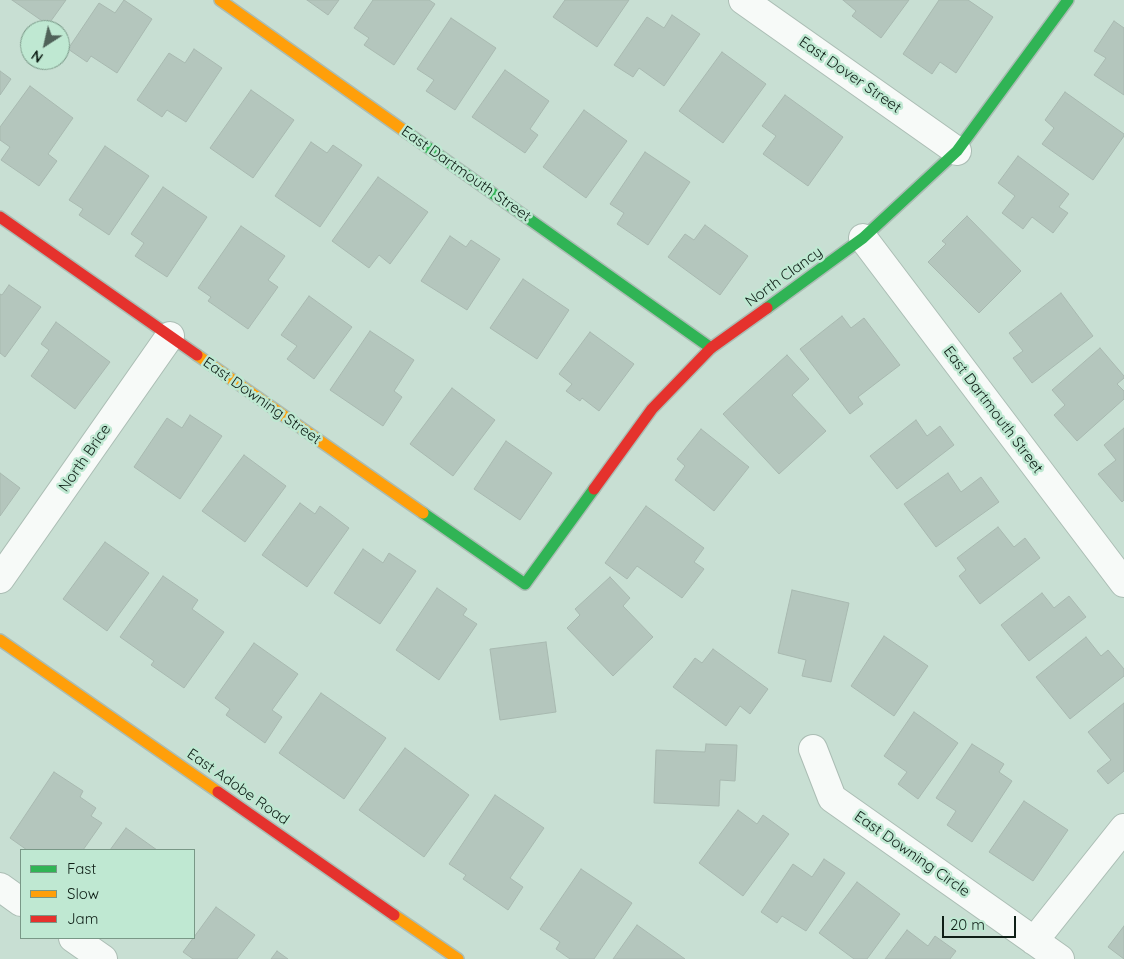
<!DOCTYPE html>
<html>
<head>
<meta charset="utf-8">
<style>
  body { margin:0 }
  #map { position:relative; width:1124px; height:959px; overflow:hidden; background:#c8dfd3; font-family:Quicksand,sans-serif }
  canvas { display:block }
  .legend { position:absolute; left:20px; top:849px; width:175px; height:90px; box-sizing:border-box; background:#bfe8d2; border:1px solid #799887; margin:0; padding:6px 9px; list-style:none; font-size:15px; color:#0f1f17 }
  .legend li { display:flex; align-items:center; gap:10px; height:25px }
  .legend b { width:25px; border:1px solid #799887 }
  .north { position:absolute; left:20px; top:20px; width:50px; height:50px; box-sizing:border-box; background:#bfe8d2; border:1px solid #799887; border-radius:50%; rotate:215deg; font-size:14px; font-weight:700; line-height:20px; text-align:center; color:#0f1f17 }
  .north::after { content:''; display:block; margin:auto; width:18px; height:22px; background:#506259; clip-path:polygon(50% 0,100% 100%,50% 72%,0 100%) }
  .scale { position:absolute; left:942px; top:916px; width:74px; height:22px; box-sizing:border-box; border:2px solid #0f1f17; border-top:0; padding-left:6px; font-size:15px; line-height:18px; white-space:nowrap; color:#0f1f17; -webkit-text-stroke:4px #bfe8d2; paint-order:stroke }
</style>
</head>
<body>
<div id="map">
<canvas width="1124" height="959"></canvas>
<ul class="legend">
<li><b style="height:6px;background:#30b455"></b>Fast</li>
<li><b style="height:6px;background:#ff9f0a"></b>Slow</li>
<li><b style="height:6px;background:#e5322d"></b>Jam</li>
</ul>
<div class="north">N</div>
<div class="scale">20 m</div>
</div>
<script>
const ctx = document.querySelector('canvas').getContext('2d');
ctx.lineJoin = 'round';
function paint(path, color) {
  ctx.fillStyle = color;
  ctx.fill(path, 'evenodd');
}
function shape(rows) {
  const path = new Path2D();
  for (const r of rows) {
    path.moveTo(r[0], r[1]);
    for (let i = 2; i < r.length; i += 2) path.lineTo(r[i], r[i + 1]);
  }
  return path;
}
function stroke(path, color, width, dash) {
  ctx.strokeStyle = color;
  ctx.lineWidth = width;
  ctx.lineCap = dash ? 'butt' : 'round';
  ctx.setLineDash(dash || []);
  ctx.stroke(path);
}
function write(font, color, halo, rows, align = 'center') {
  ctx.font = font + ' Quicksand,sans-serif';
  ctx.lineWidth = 5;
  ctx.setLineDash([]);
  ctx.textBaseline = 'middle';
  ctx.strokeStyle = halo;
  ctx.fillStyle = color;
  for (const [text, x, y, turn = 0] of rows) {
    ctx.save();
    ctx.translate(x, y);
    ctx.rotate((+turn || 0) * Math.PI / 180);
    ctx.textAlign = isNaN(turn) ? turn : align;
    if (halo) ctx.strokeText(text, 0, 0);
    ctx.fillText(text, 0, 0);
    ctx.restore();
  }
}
const building = shape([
  [12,0,66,0,48,25,12,0],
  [124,0,152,19,117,73,91,56,87,62,68,49,99,3,115,13,124,0],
  [307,0,339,0,328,15,307,0],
  [373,0,429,0,435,4,394,65,364,45,369,38,354,28,373,0],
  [565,0,629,0,597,47,553,17,565,0],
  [843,0,909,0,881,38,852,16,856,11,843,0],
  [939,0,968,0,993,17,956,73,940,62,932,74,903,54,939,0],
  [672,15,700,34,664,86,639,68,633,77,614,65,647,17,664,28,672,15],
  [451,18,496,48,455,110,426,91,434,80,417,69,451,18],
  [1114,21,1124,28,1124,95,1094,75,1106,58,1094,51,1114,21],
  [194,49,222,68,186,122,167,110,162,117,137,100,169,53,185,63,194,49],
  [722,52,766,84,723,143,679,111,722,52],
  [505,70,549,101,530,129,538,135,525,153,472,117,505,70],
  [0,71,11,79,0,95,0,71],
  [30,86,73,118,48,154,57,161,39,186,1,160,10,147,0,140,0,127,30,86],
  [251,90,294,120,253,178,210,148,251,90],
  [1065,92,1124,134,1124,136,1093,180,1042,144,1054,128,1045,120,1065,92],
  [785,95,843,137,808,186,763,154,776,136,762,126,785,95],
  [584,110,627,141,586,198,543,167,584,110],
  [311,142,327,153,333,145,362,165,320,227,275,196,311,142],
  [105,146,149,176,109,235,79,215,83,209,69,200,105,146],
  [645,152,690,182,648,245,617,224,624,213,610,204,645,152],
  [1018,156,1069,194,1059,207,1068,213,1053,233,1032,217,1023,229,1002,213,1015,196,998,183,1018,156],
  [378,177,428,212,390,264,379,255,369,268,332,241,378,177],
  [163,187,207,217,167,277,135,256,144,243,131,234,163,187],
  [967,216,1021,271,979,313,928,262,946,244,942,241,967,216],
  [705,225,748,256,720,295,668,257,685,234,694,240,705,225],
  [241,226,285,256,268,280,278,287,248,329,208,301,211,297,198,288,241,226],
  [450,236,466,247,471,240,500,259,467,310,421,281,450,236],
  [523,279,569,310,537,359,490,328,523,279],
  [9,285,41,307,5,357,0,353,0,294,2,295,9,285],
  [1061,293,1093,336,1032,383,1013,358,1023,351,1009,333,1061,293],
  [309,296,352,327,314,379,287,359,297,346,281,335,309,296],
  [842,316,851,328,864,318,900,365,858,397,863,404,850,414,800,349,842,316],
  [56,322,110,362,75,409,31,376,49,350,41,344,56,322],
  [370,331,414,360,394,391,402,397,383,426,330,390,370,331],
  [590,332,634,364,599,411,582,398,580,401,566,391,572,384,559,374,590,332],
  [1100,348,1124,376,1124,378,1117,384,1124,391,1124,399,1077,441,1054,415,1065,405,1052,390,1100,348],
  [787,355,809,379,792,395,826,431,779,474,723,414,787,355],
  [452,388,495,420,453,476,410,444,452,388],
  [190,415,222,436,180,499,134,467,167,418,182,428,190,415],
  [916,420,927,436,940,426,954,445,897,489,870,456,916,420],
  [1124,428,1124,500,1122,502,1098,474,1116,460,1104,445,1124,428],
  [701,429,749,467,714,511,675,480,685,466,677,459,701,429],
  [506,441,552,473,520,520,474,489,506,441],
  [244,455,286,486,245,542,202,511,244,455],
  [0,473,20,488,0,516,0,473],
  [948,473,961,492,981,477,999,502,936,547,904,504,948,473],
  [300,503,315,514,320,506,349,528,307,587,262,555,300,503],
  [646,506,704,548,694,562,704,569,682,598,637,566,627,579,605,563,646,506],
  [998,527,1014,547,1025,538,1040,558,980,604,959,576,966,570,957,558,998,527],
  [105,542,149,573,107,631,63,599,105,542],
  [363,549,383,563,389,553,416,571,380,624,334,593,363,549],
  [163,576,198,600,192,609,224,632,184,688,151,665,154,661,120,637,163,576],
  [610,577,630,598,623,606,653,637,613,676,567,628,580,615,575,609,610,577],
  [437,588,467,609,463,615,477,624,439,680,396,650,437,588],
  [792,590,849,603,831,682,802,676,806,660,778,653,792,590],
  [1042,593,1054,608,1069,596,1086,617,1029,661,1001,625,1042,593],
  [884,636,928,666,894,716,851,686,884,636],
  [1086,637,1101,656,1108,650,1124,669,1124,676,1070,719,1036,677,1086,637],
  [546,642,556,712,500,720,490,649,546,642],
  [254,643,298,674,272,710,282,717,265,743,226,715,230,709,215,698,254,643],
  [713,649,768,689,750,714,740,706,726,726,673,687,695,658,702,663,713,649],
  [321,693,386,738,344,799,279,753,321,693],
  [1124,703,1124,771,1108,784,1097,771,1111,760,1088,732,1124,703],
  [914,712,958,743,918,799,898,784,907,772,884,756,914,712],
  [706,744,737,745,735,781,720,780,719,806,654,803,656,750,705,752,706,744],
  [972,744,1004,764,999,772,1012,781,972,842,947,825,956,811,936,798,972,744],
  [405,748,469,795,424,857,359,810,405,748],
  [54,772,83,791,80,797,96,808,91,816,102,823,83,850,27,850,10,838,54,772],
  [495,795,544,828,510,878,523,887,508,910,463,879,466,875,449,864,495,795],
  [1024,801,1068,830,1033,881,989,852,1024,801],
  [738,810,757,824,763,815,789,834,743,896,699,863,738,810],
  [126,828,157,850,110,850,126,828],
  [824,859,845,873,806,931,782,916,777,923,761,912,793,864,812,877,824,859],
  [581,869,632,903,594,959,570,959,556,949,560,942,540,929,581,869],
  [857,882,900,914,867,959,854,959,819,933,857,882],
  [216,907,255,935,237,959,193,959,183,952,216,907],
  [637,925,685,959,613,959,637,925],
  [1124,926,1124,959,1108,947,1124,926],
  [907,930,928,946,935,936,956,951,950,959,885,959,907,930],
  [277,951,288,959,271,959,277,951]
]);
paint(building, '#b4c6bd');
stroke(building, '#a8b9b0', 1);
const street = shape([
  [743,0,957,151],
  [863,238,1124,583],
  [0,579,170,336],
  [813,749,832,798,1060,959],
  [0,887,21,902],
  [73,938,103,959],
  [1034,941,1124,828]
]);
const fast = shape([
  [406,132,711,348],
  [767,308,863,238,957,151,1068,0],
  [423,513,525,584,594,489]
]);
const slow = shape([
  [220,0,406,132],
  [197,355,423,513],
  [0,640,218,792],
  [394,915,458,959]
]);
const jam = shape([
  [0,217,197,355],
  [594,489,652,409,711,348,767,308],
  [218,792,394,915]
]);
stroke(street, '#abbdb4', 30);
stroke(fast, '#abbdb4', 14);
stroke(slow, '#abbdb4', 14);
stroke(jam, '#abbdb4', 14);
stroke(street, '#f7faf8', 28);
stroke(fast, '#30b455', 11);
stroke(slow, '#ff9f0a', 11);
stroke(jam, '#e5322d', 11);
write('15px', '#0f1f17', '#bfe8d2', [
  ["East Dover Street",850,75,35],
  ["East Dartmouth Street",466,174,35],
  ["North Clancy",784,277,-36],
  ["East Downing Street",262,401,35],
  ["East Dartmouth Street",993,410,53],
  ["North Brice",85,458,-55],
  ["East Adobe Road",238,787,35],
  ["East Downing Circle",912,854,35]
]);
</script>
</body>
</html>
